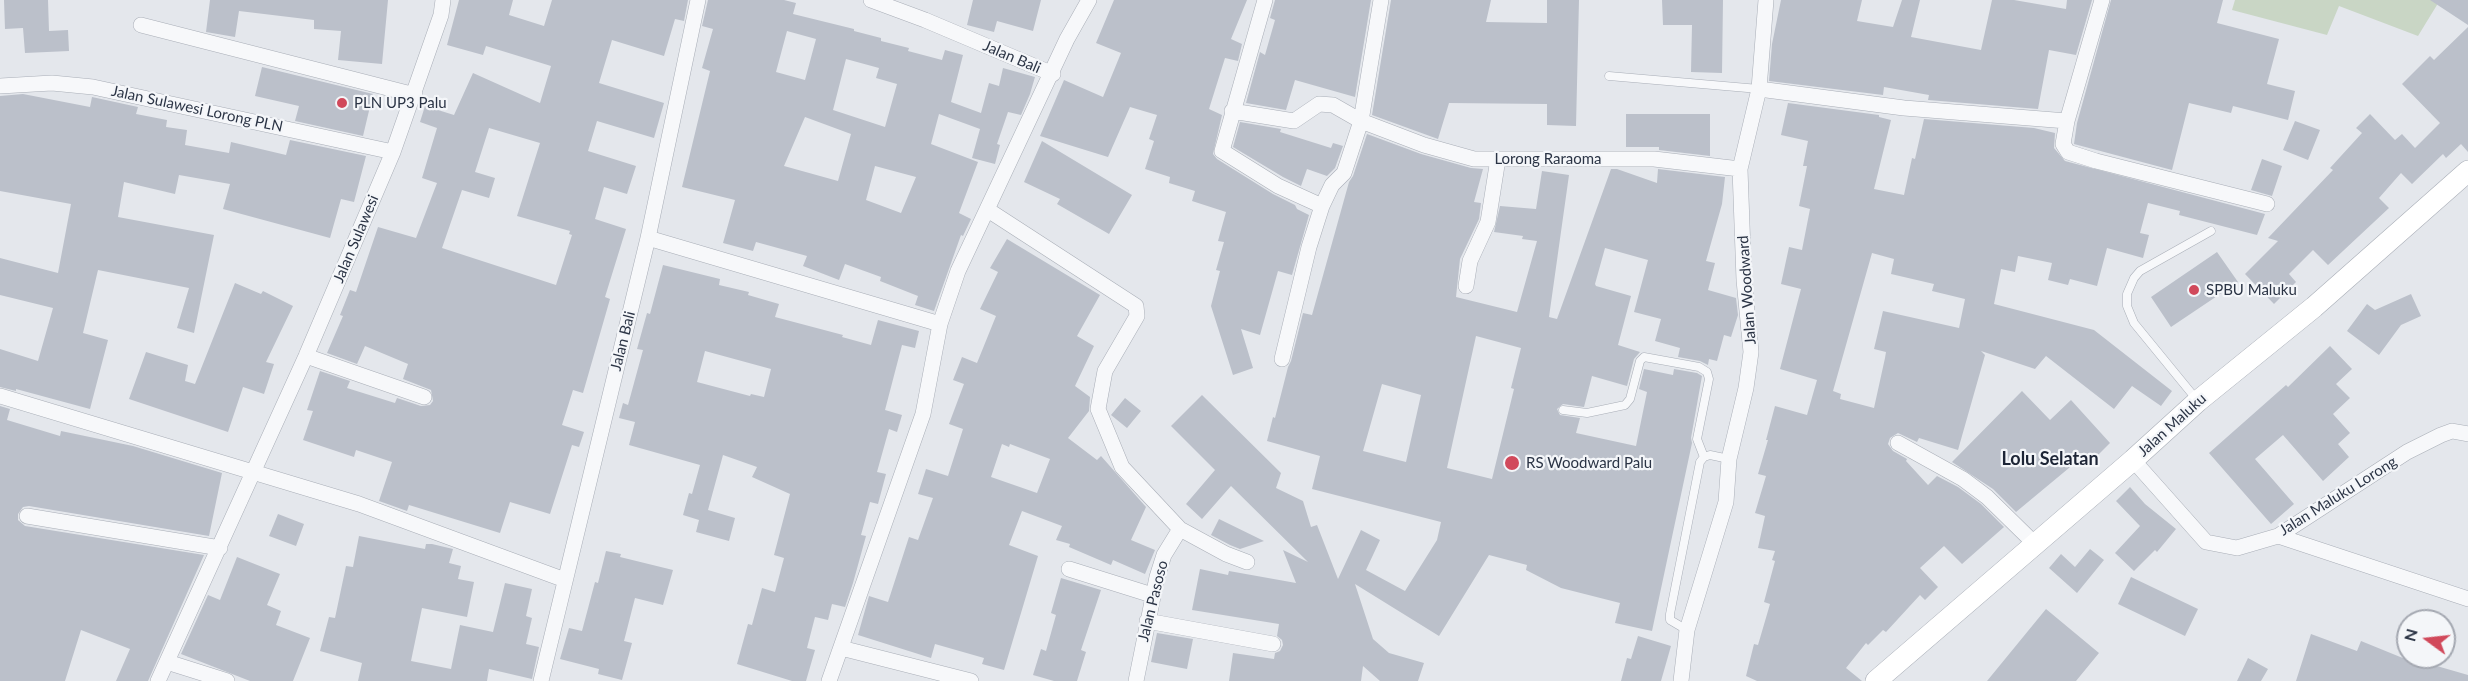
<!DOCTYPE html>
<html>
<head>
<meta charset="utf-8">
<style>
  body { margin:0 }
  #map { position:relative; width:2468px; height:681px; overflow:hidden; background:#e4e7ec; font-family:Lato,sans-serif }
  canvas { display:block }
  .north { position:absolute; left:2396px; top:609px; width:60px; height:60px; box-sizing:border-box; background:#f4f6f9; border:2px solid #a4a8b1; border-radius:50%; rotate:285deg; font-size:16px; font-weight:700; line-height:24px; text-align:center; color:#2b3445 }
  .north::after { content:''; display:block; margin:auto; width:21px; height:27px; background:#d1495b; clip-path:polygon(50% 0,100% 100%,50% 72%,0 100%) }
</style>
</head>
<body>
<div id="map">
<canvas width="2468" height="681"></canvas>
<div class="north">N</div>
</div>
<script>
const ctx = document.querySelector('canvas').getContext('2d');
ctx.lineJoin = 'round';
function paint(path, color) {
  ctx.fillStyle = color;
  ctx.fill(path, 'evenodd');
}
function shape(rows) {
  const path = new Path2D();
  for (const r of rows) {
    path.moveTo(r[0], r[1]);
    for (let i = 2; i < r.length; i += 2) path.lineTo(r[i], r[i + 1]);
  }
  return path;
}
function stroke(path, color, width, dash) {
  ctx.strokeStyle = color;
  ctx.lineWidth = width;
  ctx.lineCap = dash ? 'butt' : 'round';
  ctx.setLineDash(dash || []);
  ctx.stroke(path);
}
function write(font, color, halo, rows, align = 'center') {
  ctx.font = font + ' Lato,sans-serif';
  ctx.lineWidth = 4.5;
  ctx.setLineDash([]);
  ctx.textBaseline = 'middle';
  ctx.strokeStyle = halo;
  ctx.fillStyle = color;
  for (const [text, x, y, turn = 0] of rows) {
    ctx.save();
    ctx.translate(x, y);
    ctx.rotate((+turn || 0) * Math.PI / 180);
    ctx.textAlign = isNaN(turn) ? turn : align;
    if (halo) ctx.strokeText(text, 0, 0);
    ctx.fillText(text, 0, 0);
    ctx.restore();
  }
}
paint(shape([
  [2235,0,2440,0,2418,36,2339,6,2327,35,2232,10]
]), '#c9d6c5');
paint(shape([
  [4,0,48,0,49,31,68,30,69,51,25,53,23,28,5,29],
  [210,0,388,0,382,64,338,60,341,31,314,29,314,20,239,11,235,37,206,32],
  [459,0,513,0,509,15,544,26,552,0,688,0,684,21,675,19,664,56,612,40,599,83,664,103,654,138,597,121,588,151,636,166,627,194,604,187,595,219,626,229,605,297,610,299,583,393,573,390,562,425,584,432,579,447,572,445,550,514,510,502,500,533,409,505,407,511,379,501,392,462,356,450,354,457,303,440,313,411,307,410,320,371,350,381,347,388,395,403,397,398,421,406,430,405,433,401,431,390,403,379,408,364,365,346,357,364,327,353,343,316,340,315,350,290,356,292,378,227,416,238,437,183,422,178,437,128,420,122,425,106,454,115,473,73,540,103,551,66,486,46,483,55,447,45],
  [489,128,540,143,517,216,570,231,569,234,572,235,556,285,442,248,462,190,489,198,495,178,475,172],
  [708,0,784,0,796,3,793,14,854,29,854,31,881,38,881,41,909,48,908,51,942,60,945,50,963,55,951,102,981,113,989,83,999,86,1003,68,1035,77,1030,94,1021,115,1008,112,997,144,1000,145,995,164,972,158,980,129,939,114,931,144,978,162,959,213,971,219,963,236,961,235,934,311,915,305,918,296,880,281,881,277,845,264,839,280,803,266,807,256,756,242,753,251,723,243,735,200,682,187,710,71,702,68,713,29,702,26],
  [787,31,816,39,805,80,776,72],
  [846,59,879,68,876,78,897,84,885,127,833,110],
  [805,117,851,134,838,181,784,166],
  [875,166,916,177,901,213,866,200],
  [973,0,1041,0,1033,31,997,21,994,32,967,25],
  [1114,0,1247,0,1231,39,1242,44,1238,61,1225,58,1209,109,1222,115,1213,154,1217,159,1273,194,1295,205,1297,209,1309,215,1292,275,1278,271,1260,335,1241,329,1253,368,1233,375,1211,306,1220,271,1216,270,1224,242,1218,241,1226,212,1192,201,1195,191,1169,183,1170,177,1145,169,1154,141,1149,139,1157,115,1130,107,1108,157,1040,136,1064,80,1103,97,1121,53,1096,43],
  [1275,0,1371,0,1355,97,1295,80,1286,110,1246,103,1260,52,1265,55,1275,20,1270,18],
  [1391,0,1491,0,1486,22,1547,23,1547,0,1579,0,1576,126,1547,125,1547,104,1449,103,1438,139,1372,115],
  [1662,0,1723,0,1722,73,1691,72,1692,25,1663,25],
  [1781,0,1862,0,1857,21,1893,27,1902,0,1920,0,1911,37,1981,50,1992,0,2014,0,2066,9,2067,0,2092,0,2076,55,2049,50,2038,109,1928,100,1929,95,1884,87,1883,95,1769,81,1772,44],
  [2111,0,2223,0,2217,23,2279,39,2267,84,2295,91,2288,120,2233,106,2231,113,2189,103,2172,170,2074,144,2077,123],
  [2430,0,2468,0,2468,25],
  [2468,27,2468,152,2461,144,2446,158,2443,154,2412,184,2401,173,2379,198,2389,208,2328,265,2313,250,2289,274,2296,282,2274,304,2245,274,2278,241,2268,238,2333,170,2330,168,2362,133,2356,128,2370,114,2395,140,2402,134,2415,148,2440,123,2402,84,2430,56,2434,60],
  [262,67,373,94,363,136,295,121,299,106,255,96],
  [23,94,90,107,92,97,138,107,136,114,167,120,166,127,187,130,185,145,229,153,231,142,286,155,290,140,366,156,354,202,341,199,330,238,223,209,230,184,179,175,175,194,124,182,118,217,214,235,194,333,177,328,189,288,98,270,83,333,108,340,90,409,16,389,16,391,0,387,0,349,38,361,53,308,0,295,0,258,58,273,71,204,0,191,0,96],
  [1788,103,1879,115,1879,117,1891,120,1874,189,1904,195,1912,158,1915,159,1924,119,2034,128,2055,133,2054,148,2065,161,2265,214,2257,235,2179,215,2180,211,2148,203,2140,233,2149,235,2143,258,2107,248,2097,286,2070,279,2068,285,2048,280,2052,263,2018,256,2015,272,2001,269,1994,304,2094,330,2172,391,2161,406,2132,386,2114,409,2046,356,2035,369,1981,351,1985,355,1958,450,1919,438,1917,442,1898,433,1890,438,1888,444,1893,451,1907,459,1906,461,1928,485,1937,476,1958,487,1981,504,2004,527,1962,564,1944,546,1920,568,1938,587,1925,600,1920,595,1886,632,1883,630,1868,645,1866,643,1846,668,1862,681,1757,681,1746,676,1754,644,1758,645,1770,604,1764,602,1775,561,1772,560,1775,551,1758,548,1765,516,1755,513,1766,476,1758,474,1768,440,1766,440,1775,406,1807,415,1817,380,1780,369,1801,289,1781,284,1789,247,1802,250,1810,209,1799,206,1807,166,1803,166,1808,141,1781,135],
  [1872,253,1894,259,1891,274,1934,284,1932,291,1965,299,1959,328,1883,311,1874,349,1886,352,1885,358,1874,408,1840,399,1841,394,1833,391],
  [1626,114,1710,114,1710,156,1659,150,1659,147,1626,147],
  [2295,121,2320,130,2308,160,2283,150],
  [1240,122,1281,129,1280,132,1331,148,1333,143,1343,146,1335,168,1327,176,1307,169,1301,186,1283,177,1233,147],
  [1367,134,1421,154,1471,168,1483,169,1474,202,1481,203,1479,219,1460,259,1456,297,1517,312,1537,241,1522,239,1523,236,1494,232,1500,206,1536,209,1542,171,1569,175,1549,317,1557,319,1611,169,1617,169,1657,183,1658,169,1725,177,1722,204,1706,261,1715,263,1708,290,1736,298,1738,315,1731,337,1724,335,1717,361,1709,359,1708,365,1700,361,1678,357,1680,348,1655,341,1661,319,1634,312,1648,260,1605,248,1595,284,1596,286,1631,296,1618,345,1640,352,1634,359,1627,386,1592,376,1584,407,1563,404,1557,409,1560,415,1580,418,1576,433,1636,446,1647,392,1639,389,1644,369,1673,375,1674,369,1697,373,1702,376,1691,438,1692,443,1652,631,1615,623,1620,603,1561,588,1526,570,1527,565,1489,555,1439,636,1355,584,1373,639,1389,653,1424,663,1418,681,1380,681,1363,666,1361,681,1229,681,1233,653,1274,659,1275,653,1280,651,1283,645,1282,640,1277,636,1279,624,1192,610,1200,569,1228,575,1229,571,1296,583,1283,550,1308,562,1231,486,1202,519,1186,504,1215,470,1171,426,1202,395,1281,473,1276,488,1303,501,1311,527,1317,525,1338,579,1361,530,1380,540,1366,570,1405,591,1437,540,1441,522,1312,489,1320,456,1267,441,1273,417,1275,418,1288,367,1291,361,1303,313,1312,315,1349,182,1353,176],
  [1476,336,1521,348,1511,388,1514,389,1492,479,1447,468],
  [1382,384,1421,395,1406,462,1363,451],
  [1042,141,1132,195,1109,234,1057,204,1060,199,1024,182],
  [2262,159,2282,166,2272,196,2251,190],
  [1007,239,1100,295,1077,336,1094,346,1075,386,1090,397,1089,411,1068,438,1097,460,1101,456,1146,507,1131,540,1155,550,1145,574,1113,560,1111,565,1069,547,1070,544,1056,540,1062,526,1022,511,1009,545,1038,556,1004,670,982,664,984,658,935,644,931,658,858,635,869,596,888,602,909,537,918,540,933,498,918,494,926,469,948,476,963,429,949,424,964,384,953,380,962,357,977,363,996,316,980,309,998,272,990,268],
  [1002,444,1009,447,1010,444,1050,459,1037,493,991,477],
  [2217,252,2238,282,2171,327,2151,297],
  [663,265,720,279,719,285,749,292,748,295,779,304,775,317,843,335,842,337,871,345,878,320,919,331,915,348,902,345,885,410,902,415,897,432,889,429,877,472,886,474,878,504,870,502,861,535,866,536,853,583,845,607,832,604,828,620,815,617,807,648,815,650,806,681,792,681,737,664,748,624,752,625,762,588,775,592,784,558,774,555,790,494,752,477,757,467,723,455,708,510,735,518,729,541,696,532,699,520,683,515,689,493,692,494,700,465,629,445,635,422,619,418,623,403,628,405,643,350,637,349,647,313,650,314],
  [705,351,771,369,764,397,751,394,750,396,697,382],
  [235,283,261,294,263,291,293,306,266,362,274,364,264,394,243,387,228,432,129,399,146,352,188,365,185,381,195,384],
  [2411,294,2421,316,2401,325,2379,355,2347,331,2367,304,2375,310],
  [2330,346,2352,369,2336,384,2350,398,2333,414,2350,433,2338,444,2349,457,2323,481,2283,435,2255,459,2294,504,2271,524,2209,453,2286,385,2288,387],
  [2022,391,2050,420,2071,400,2110,443,2088,465,2081,458,2016,512,1993,489,1952,462],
  [1125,398,1141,411,1127,428,1111,415],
  [0,406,10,409,7,420,60,436,61,431,133,446,222,473,209,536,29,506,23,507,18,514,18,520,25,526,204,555,148,681,116,681,130,649,81,630,65,681,0,681],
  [2130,487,2145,504,2176,529,2157,552,2155,550,2134,571,2115,553,2140,526,2116,501],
  [278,514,304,524,296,546,269,536],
  [1219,519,1264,541,1240,549,1230,545,1211,535],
  [359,536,425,549,426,544,432,544,453,549,449,563,461,566,458,579,474,582,467,617,422,608,411,661,451,669,460,625,493,632,505,583,532,589,526,616,532,618,526,644,539,647,532,679,489,669,487,681,358,681,362,663,320,651,329,617,335,618,346,566,353,567],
  [2090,549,2104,560,2077,593,2049,568,2061,554,2075,567],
  [606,551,621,554,620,557,673,570,663,605,635,598,624,641,632,643,622,680,598,674,599,669,560,659,569,628,582,631,595,582,598,583],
  [237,557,280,574,267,605,281,611,276,625,310,638,293,681,250,681,181,654,208,595,220,600],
  [2131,577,2198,609,2185,636,2118,604],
  [1061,578,1101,590,1081,650,1086,652,1077,681,1054,681,1033,675,1041,649,1046,651,1056,615,1051,613],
  [2046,609,2099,653,2076,681,1987,681],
  [1157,633,1193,639,1187,669,1151,662],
  [2311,634,2357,651,2361,641,2415,663,2416,660,2468,675,2468,681,2296,681],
  [1638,636,1671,646,1661,681,1621,681,1627,658,1631,659],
  [2248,658,2268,669,2261,681,2237,681]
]), '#bbc0ca');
const lane = shape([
  [1609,76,1759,89],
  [2197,400,2134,323,2127,306,2127,294,2134,278,2140,271,2211,231],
  [1563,410,1587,413,1625,405,1630,399,1640,361,1644,357,1699,367,1707,372,1709,379,1697,439,1704,457],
  [1687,630,1670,620,1670,614,1700,462,1704,457,1710,455,1729,459]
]);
const street = shape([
  [871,0,925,20,1053,74],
  [1265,0,1222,151,1278,186,1322,206],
  [141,25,415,95],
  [0,86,52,83,93,87,393,152],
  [1759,89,1904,108,2067,121,2102,0],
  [1232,111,1294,121,1319,104,1333,105,1361,121,1424,145,1474,159,1654,159,1740,169],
  [2067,121,2063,144,2068,152,2096,161,2267,204],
  [988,210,1136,306,1137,316,1105,371,1098,409,1122,467,1180,529,1164,555,1157,577,1136,681],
  [648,238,940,324],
  [1466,286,1470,261,1488,222,1498,159],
  [306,356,424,397],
  [1282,359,1309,247,1322,206,1332,185,1344,173,1361,121,1381,0],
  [0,396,359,504,565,580],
  [1898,443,1963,479,1987,497,2035,544],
  [2133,460,2206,542,2237,548,2278,536,2407,452,2441,435,2452,431,2468,434],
  [27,516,220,548],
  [1180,529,1226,554,1247,562],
  [2278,536,2468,599],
  [1069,569,1152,595],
  [1147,621,1273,644],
  [841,648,971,681],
  [167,662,227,681],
  [158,681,306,356,393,152,441,15,443,0],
  [541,681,648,238,698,0],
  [829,681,923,414,940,324,958,271,1067,39,1089,0],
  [1681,681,1687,630,1726,502,1729,459,1746,388,1751,352,1744,280,1740,169,1759,89,1766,0]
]);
const secondary = shape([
  [1876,681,2133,460,2198,401,2314,307,2468,171]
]);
stroke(lane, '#a9aeb7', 9);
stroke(street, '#a9aeb7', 16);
stroke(secondary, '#a9aeb7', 22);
stroke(lane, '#f7f8fa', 8);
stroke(street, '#f7f8fa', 15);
stroke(secondary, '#fff', 21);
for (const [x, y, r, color] of [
  [342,103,6,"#d1495b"],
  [2194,290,6,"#d1495b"],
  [1512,463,8,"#d1495b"]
]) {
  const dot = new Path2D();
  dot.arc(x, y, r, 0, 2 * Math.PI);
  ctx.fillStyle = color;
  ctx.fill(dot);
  stroke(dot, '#f4f6f9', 2);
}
write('15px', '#2b3445', '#f4f6f9', [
  ["Jalan Bali",1012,57,23],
  ["Jalan Sulawesi Lorong PLN",197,109,12],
  ["Lorong Raraoma",1548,159],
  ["Jalan Sulawesi",356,239,-67],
  ["Jalan Woodward",1747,290,-94],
  ["Jalan Bali",623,341,-76],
  ["Jalan Maluku",2172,425,-42],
  ["Jalan Maluku Lorong",2338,496,-32],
  ["Jalan Pasoso",1153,601,-76]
]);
write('15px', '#2b3445', '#f4f6f9', [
  ["PLN UP3 Palu",354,103],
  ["SPBU Maluku",2206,290],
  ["RS Woodward Palu",1526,463]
], 'left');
write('bold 18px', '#1d2536', '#f4f6f9', [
  ["Lolu Selatan",2050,459]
]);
</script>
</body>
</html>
